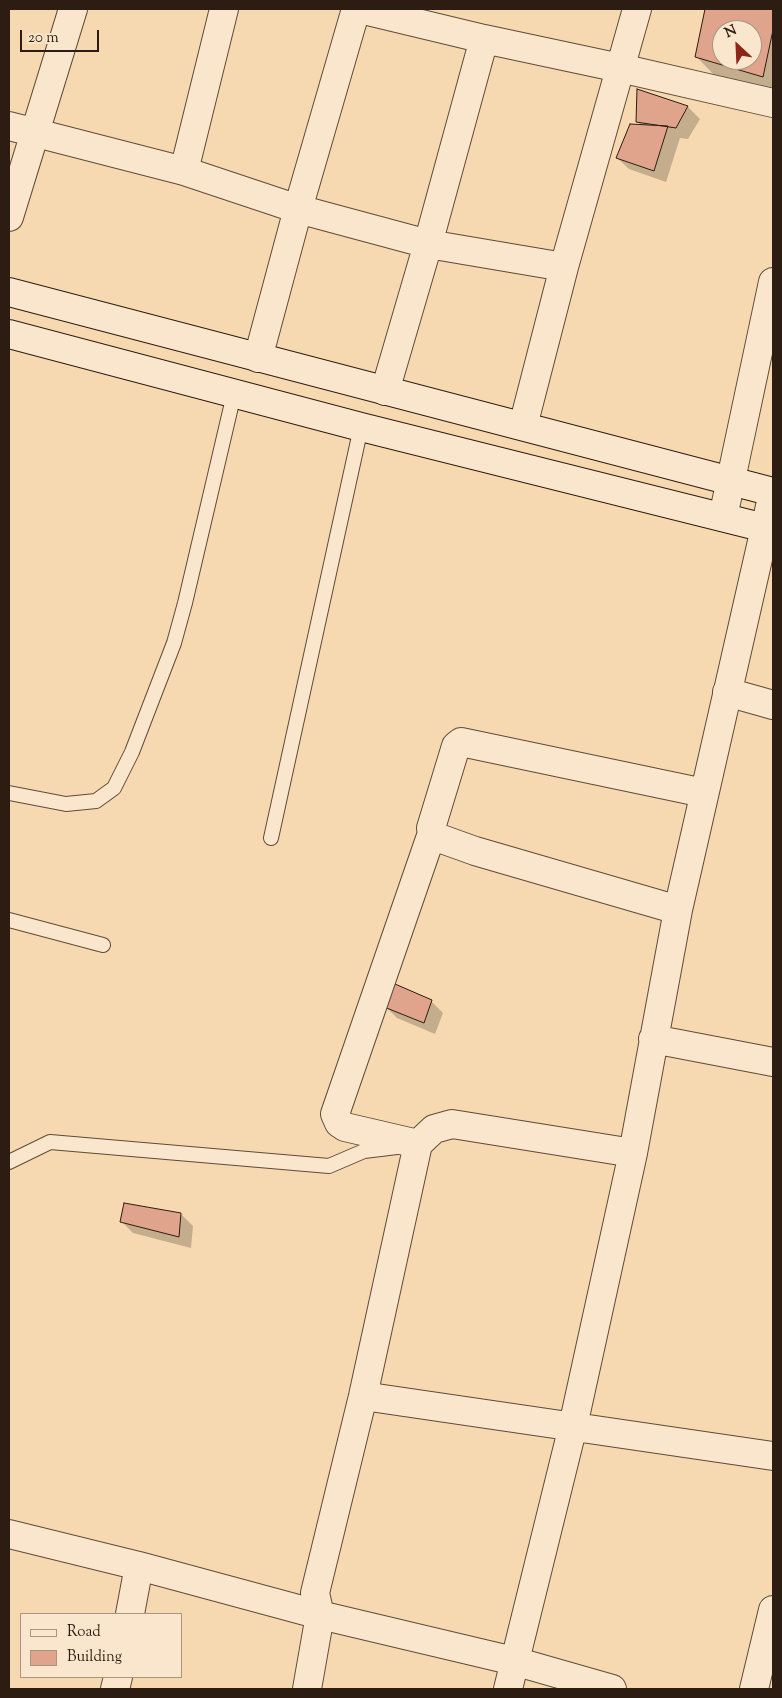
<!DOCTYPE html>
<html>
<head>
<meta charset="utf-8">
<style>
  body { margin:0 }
  #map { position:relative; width:782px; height:1698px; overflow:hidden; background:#f6d9b0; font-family:"Sorts Mill Goudy",serif }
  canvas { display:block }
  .frame { position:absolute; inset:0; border:10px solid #2d1c11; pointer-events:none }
  .legend { position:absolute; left:20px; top:1613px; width:162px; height:65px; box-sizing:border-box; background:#f9e6cc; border:1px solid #a79581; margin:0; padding:6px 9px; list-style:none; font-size:15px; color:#2d1c11 }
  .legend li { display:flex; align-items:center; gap:10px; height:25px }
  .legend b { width:25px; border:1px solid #a79581 }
  .north { position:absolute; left:712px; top:20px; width:50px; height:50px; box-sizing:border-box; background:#f9e6cc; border:1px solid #a79581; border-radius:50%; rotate:335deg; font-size:14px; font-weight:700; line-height:20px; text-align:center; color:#2d1c11 }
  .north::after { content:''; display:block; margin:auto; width:18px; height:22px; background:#8f2418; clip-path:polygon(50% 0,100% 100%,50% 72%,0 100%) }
  .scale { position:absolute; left:20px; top:30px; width:79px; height:22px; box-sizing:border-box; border:2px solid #2d1c11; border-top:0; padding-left:6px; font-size:15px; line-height:18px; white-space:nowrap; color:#2d1c11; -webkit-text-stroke:4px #f9e6cc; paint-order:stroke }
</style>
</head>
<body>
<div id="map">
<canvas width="782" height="1698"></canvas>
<div class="frame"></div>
<ul class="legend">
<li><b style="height:6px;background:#f9e6cc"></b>Road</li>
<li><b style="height:14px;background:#e0a38b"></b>Building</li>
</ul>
<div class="north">N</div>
<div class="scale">20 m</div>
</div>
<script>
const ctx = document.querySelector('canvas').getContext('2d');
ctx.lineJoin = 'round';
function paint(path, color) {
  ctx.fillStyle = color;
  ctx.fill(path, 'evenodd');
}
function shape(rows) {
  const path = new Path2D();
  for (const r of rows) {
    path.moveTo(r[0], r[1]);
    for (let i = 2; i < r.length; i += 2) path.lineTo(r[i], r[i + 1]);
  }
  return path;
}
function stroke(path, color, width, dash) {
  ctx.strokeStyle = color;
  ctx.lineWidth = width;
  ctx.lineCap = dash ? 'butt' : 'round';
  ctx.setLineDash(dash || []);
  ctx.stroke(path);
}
paint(shape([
  [706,9,773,9,773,91,713,74,696,56],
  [722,30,752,30,752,60,722,60],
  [638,91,688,107,700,119,688,139,680,138,666,182,629,169,617,158,642,126,637,121],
  [431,1001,443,1013,435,1034,397,1018,385,1006],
  [181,1214,193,1226,191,1248,133,1233,121,1221]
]), '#0003');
const building = shape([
  [705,9,773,9,773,30,763,77,695,57,705,9],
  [722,30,752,30,752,60,722,60,722,30],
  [637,89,688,106,676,128,636,122,637,89],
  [630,124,668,126,654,171,616,158,630,124],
  [395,984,432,1000,424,1023,384,1007,395,984],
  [124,1203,181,1213,179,1237,120,1222,124,1203]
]);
paint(building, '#e0a38b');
stroke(building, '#2d1c11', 1);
const lane = shape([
  [9,793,66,804,96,801,114,788,132,752,174,643,185,603,234,394],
  [271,838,361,427],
  [9,920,103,945],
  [9,1162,50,1142,329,1166,364,1151,397,1147]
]);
const street = shape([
  [359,9,484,39,620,68,773,103],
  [9,126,184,171,298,209,428,244,564,267],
  [184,171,224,9],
  [9,217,73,9],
  [258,358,298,209,356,9],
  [385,391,428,244,484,39],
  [523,426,564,267,637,9],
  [723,517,773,282],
  [727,692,773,705],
  [678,910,475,851,436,837,432,833,431,828,456,746,461,742,704,793],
  [653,1039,773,1062],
  [418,1144,345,1127,339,1123,335,1114,432,833],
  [363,1396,773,1456],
  [9,1534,139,1566,320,1615,514,1661,612,1689],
  [130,1614,139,1566],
  [115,1689,118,1677],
  [307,1689,320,1615,315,1593,363,1396,418,1144,434,1129,452,1124,633,1153],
  [508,1689,573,1426,633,1153,678,910,773,493],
  [754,1689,773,1610]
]);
const secondary = shape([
  [9,292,773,492],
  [9,334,361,427,773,530]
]);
stroke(lane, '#5f4b39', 16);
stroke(street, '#5f4b39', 30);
stroke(secondary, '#2d1c11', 30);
stroke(lane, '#f9e6cc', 14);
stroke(street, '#f9e6cc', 28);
stroke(secondary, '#f9e6cc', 28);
</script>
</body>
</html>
